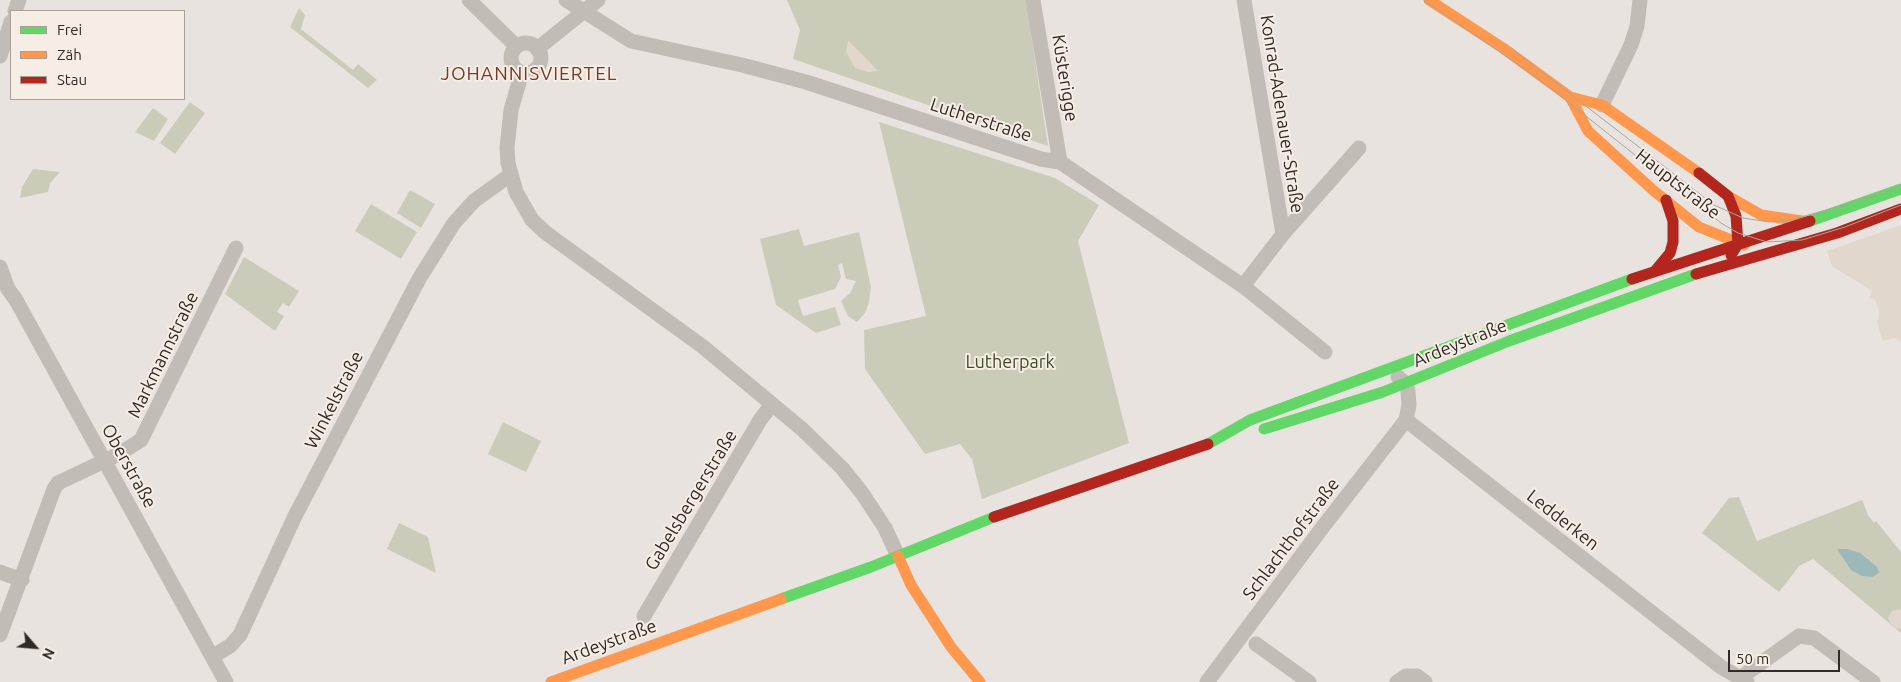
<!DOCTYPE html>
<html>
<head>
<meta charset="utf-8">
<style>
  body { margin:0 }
  #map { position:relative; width:1901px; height:682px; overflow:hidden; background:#e8e3de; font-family:Ubuntu,sans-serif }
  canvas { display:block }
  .legend { position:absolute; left:10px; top:10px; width:175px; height:90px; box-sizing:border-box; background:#f6eee5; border:1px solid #a7a099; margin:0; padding:6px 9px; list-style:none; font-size:15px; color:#312a26 }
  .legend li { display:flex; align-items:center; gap:10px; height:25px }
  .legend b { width:25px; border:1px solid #a7a099 }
  .north { position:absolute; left:10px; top:622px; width:50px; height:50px; -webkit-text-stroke:4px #f6eee5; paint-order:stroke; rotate:117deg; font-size:14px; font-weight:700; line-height:20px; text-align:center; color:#312a26 }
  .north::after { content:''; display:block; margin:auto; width:18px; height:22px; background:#312a26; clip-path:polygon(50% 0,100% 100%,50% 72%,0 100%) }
  .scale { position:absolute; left:1728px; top:650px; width:112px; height:22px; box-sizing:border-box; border:2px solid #312a26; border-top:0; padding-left:6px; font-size:15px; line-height:18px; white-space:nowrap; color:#312a26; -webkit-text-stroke:4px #f6eee5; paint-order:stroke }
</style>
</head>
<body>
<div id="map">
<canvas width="1901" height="682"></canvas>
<ul class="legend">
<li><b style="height:6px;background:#63d668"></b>Frei</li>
<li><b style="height:6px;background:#ff974d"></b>Zäh</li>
<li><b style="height:6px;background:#b3261e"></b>Stau</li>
</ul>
<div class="north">N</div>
<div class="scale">50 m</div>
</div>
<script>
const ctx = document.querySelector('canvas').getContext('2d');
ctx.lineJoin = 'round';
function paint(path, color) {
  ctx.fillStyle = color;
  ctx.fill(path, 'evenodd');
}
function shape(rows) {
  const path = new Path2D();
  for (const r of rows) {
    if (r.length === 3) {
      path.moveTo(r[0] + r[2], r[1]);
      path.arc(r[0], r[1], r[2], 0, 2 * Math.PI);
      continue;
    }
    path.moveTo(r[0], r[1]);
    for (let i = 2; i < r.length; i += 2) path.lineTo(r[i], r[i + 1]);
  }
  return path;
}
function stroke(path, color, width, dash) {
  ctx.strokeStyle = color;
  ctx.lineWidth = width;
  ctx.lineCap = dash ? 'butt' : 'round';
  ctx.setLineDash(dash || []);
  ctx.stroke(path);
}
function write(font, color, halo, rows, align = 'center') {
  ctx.font = font + ' Ubuntu,sans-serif';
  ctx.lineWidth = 4;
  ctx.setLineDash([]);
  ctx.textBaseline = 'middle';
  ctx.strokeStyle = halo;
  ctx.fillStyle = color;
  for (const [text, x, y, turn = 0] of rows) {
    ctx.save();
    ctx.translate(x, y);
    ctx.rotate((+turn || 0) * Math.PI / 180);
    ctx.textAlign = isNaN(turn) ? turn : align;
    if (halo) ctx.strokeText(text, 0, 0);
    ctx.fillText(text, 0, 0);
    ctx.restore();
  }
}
paint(shape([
  [787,0,1026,0,1048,146,793,59,800,30],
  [299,8,305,15,301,29,353,70,358,64,377,80,368,88,290,27],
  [190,102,205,113,175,154,160,143],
  [153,108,168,119,154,141,135,132],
  [879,122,1055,178,1099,205,1078,241,1129,443,982,499,972,459,960,444,925,454,865,369,864,330,926,316],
  [33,169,60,172,50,183,48,192,20,198,22,187],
  [410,190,435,204,421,228,397,213],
  [371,204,417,232,401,259,355,231],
  [799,229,804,246,859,232,871,287,869,302,865,313,857,322,848,316,841,301,850,293,856,281,846,279,842,263,838,265,841,277,835,289,798,300,803,316,835,307,841,325,816,333,776,305,760,239],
  [244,257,299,291,289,307,283,303,277,312,284,316,275,331,225,294],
  [503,422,541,441,526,472,488,454],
  [1739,497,1757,541,1862,500,1868,515,1874,523,1876,521,1901,552,1901,633,1813,559,1799,566,1779,592,1702,533,1729,498],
  [399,523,428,537,436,573,387,549]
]), '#caccb9');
paint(shape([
  [848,41,862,54,878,71,868,72,855,68,846,52],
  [1901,225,1901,342,1894,338,1883,341,1877,322,1879,314,1878,306,1874,299,1869,298,1872,291,1832,266,1827,251],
  [1901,609,1901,629,1895,628,1890,623,1888,617,1892,611]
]), '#e2d7cc');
paint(shape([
  [1837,549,1847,549,1860,553,1877,567,1879,573,1872,577,1862,576,1851,570]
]), '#9cb8b8');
stroke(shape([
  [469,0,516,46],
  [566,0,631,41,742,65,806,82,1041,159,1060,162,1243,286,1325,352],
  [1033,0,1060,162],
  [15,11,19,0],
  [526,58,15],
  [537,49,598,0],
  [0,56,11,22],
  [522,72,511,110,507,148,508,163,516,192,532,220,546,233,702,346,802,429,842,468,862,493,885,528,898,556],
  [1602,105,1631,45,1637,26,1640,0],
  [1283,234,1359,148],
  [0,267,8,289,16,300,226,682],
  [1243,286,1283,234,1244,0],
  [1406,420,1721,667,1747,682],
  [0,572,22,580],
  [644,616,760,420,772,404],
  [0,635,54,489,58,483,119,454,141,440,236,248],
  [1256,644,1309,682],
  [213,656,230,646,240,635,295,516,419,279,454,223,474,201,510,175],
  [1740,678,1799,636,1814,638,1873,682],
  [1207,682,1322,528,1406,420,1409,405,1408,391,1406,384,1398,377],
  [1397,682,1406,676,1417,676,1425,682]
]), '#c2bcb7', 15);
stroke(shape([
  [1810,221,1901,189],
  [1264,429,1383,392,1509,341,1696,274],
  [1208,444,1250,420,1632,279],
  [781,599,871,567,994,517]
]), '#63d668', 11);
stroke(shape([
  [1429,0,1503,48,1570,97,1602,105,1699,173],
  [1570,97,1588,131,1654,191,1699,227,1744,245],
  [1728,196,1761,215,1802,221],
  [898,556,911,585,951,647,980,682],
  [551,682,781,599]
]), '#ff974d', 11);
stroke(shape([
  [1699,173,1728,196,1736,216,1738,244,1731,255],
  [1655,271,1670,253,1673,242,1673,221,1666,200],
  [1696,274,1837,233,1901,209],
  [1632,279,1810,221],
  [994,517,1208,444]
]), '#b3261e', 11);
stroke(shape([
  [1424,0,1539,79,1721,223,1738,233,1767,242,1802,240,1845,227,1901,205],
  [1512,49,1714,205,1743,218,1769,222,1790,220,1852,203,1901,186]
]), '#a9a4a1', 1);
write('18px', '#312a26', '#f6eee5', [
  ["Küsterigge",1065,78,81],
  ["Konrad-Adenauer-Straße",1282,114,81],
  ["Lutherstraße",981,120,18],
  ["Hauptstraße",1678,184,38],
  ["Ardeystraße",1460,343,-22],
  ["Markmannstraße",163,355,-64],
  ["Winkelstraße",334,400,-63],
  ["Oberstraße",129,466,61],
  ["Gabelsbergerstraße",691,500,-59],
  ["Ledderken",1563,520,38],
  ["Schlachthofstraße",1291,539,-53],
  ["Ardeystraße",609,642,-20]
]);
write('18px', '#424c2d', '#f6eee5', [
  ["Lutherpark",1010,362]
]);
ctx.letterSpacing = '1px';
write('19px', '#763a29', '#f6eee5', [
  ["JOHANNISVIERTEL",529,74]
]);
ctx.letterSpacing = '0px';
</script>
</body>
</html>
